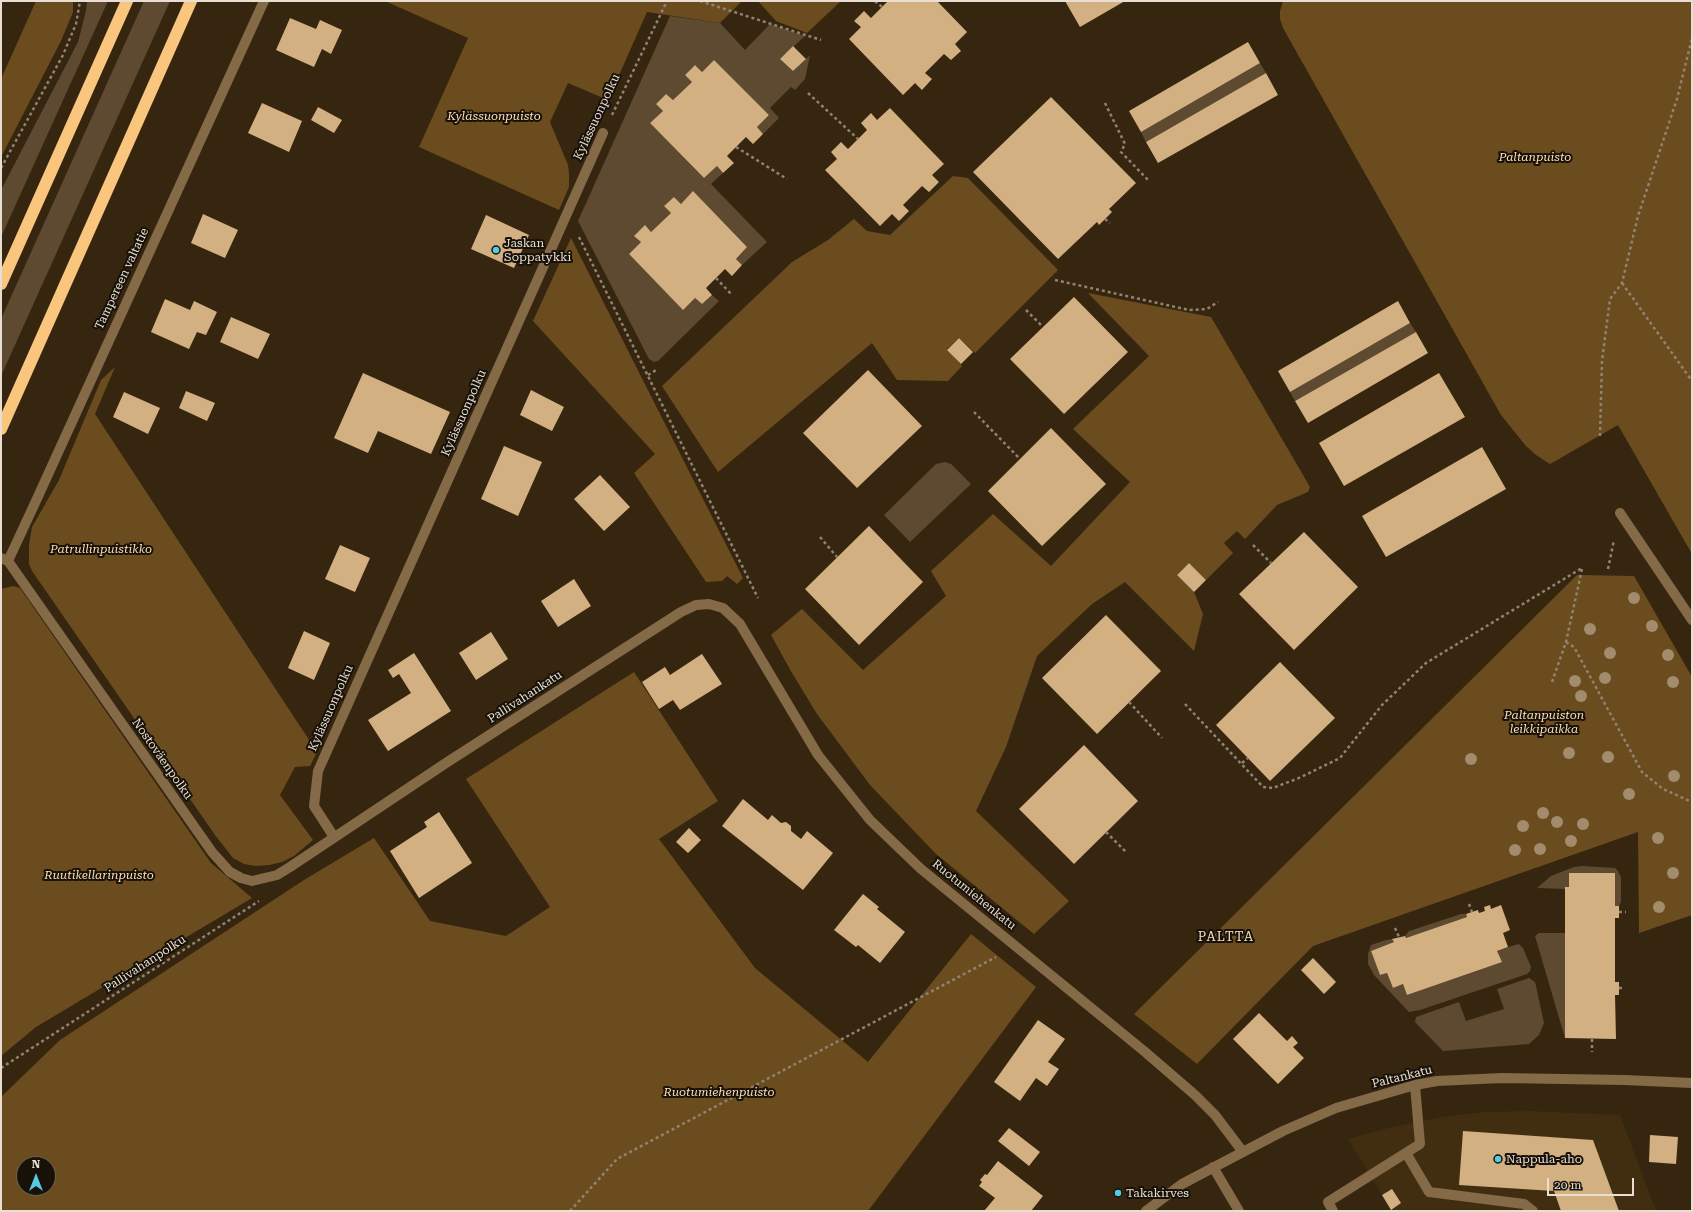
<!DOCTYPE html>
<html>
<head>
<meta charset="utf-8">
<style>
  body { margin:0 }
  #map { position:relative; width:1693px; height:1212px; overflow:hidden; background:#362610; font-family:"Roboto Serif",serif }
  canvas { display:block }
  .frame { position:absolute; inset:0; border:2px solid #e8ded1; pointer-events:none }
  .north { position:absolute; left:16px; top:1156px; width:40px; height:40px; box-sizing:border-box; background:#181108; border:1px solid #6b6358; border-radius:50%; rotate:0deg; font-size:11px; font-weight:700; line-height:16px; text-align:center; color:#e8ded1 }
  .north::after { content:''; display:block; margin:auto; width:14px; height:18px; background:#55cae0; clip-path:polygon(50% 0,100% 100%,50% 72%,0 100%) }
  .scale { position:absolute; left:1547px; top:1178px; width:87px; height:18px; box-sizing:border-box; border:2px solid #e8ded1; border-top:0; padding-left:5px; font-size:12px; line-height:14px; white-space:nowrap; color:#e8ded1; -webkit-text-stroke:3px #181108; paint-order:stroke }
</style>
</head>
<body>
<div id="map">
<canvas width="1693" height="1212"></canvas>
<div class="frame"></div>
<div class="north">N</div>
<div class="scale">20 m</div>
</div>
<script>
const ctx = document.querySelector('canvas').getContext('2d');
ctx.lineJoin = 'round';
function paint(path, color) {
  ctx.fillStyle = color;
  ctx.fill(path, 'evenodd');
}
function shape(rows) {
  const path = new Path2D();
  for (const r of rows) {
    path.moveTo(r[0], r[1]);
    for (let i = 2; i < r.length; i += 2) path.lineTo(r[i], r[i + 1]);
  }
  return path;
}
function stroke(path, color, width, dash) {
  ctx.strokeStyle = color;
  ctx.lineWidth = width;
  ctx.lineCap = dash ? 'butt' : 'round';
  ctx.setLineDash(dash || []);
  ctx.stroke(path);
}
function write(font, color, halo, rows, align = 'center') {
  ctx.font = font + ' "Roboto Serif",serif';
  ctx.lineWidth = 4;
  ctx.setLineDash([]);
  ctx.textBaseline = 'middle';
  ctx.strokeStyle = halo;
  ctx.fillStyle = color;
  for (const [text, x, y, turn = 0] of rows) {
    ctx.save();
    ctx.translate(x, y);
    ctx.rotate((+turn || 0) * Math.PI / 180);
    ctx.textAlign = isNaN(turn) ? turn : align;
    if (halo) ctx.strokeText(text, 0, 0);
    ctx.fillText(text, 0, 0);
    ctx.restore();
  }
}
paint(shape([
  [1530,1111,1620,1115,1656,1211,1392,1211,1348,1139,1392,1127,1441,1117,1485,1112]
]), '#412d10');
paint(shape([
  [87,1,108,1,1,237,1,190,78,42,86,11],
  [144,1,170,1,1,376,1,319],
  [670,16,720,23,745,50,770,24,805,36,780,59,793,71,810,55,805,79,795,90,791,87,770,108,779,118,763,134,757,127,769,115,714,60,702,72,695,65,685,75,692,82,673,100,666,94,656,104,663,111,650,123,704,178,717,166,723,173,711,184,767,242,742,265,736,259,747,247,693,192,681,204,674,197,664,206,671,213,651,232,645,226,635,236,641,242,629,254,683,309,695,298,702,304,712,295,719,301,658,361,654,362,649,359,578,221],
  [1260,63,1266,73,1146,142,1141,132],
  [1410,323,1416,332,1295,401,1290,392],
  [945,462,951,464,971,484,910,542,884,515,936,464],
  [1582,866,1615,868,1618,871,1621,877,1621,902,1619,906,1615,906,1615,873,1569,873,1569,887,1565,887,1565,889,1537,888,1551,876,1574,867],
  [1461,914,1466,914,1467,917,1406,938,1405,936,1409,931],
  [1539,933,1565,933,1565,1038,1535,936],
  [1392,939,1394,942,1371,951,1380,975,1387,973,1393,988,1403,984,1407,995,1501,962,1497,951,1515,945,1519,944,1523,948,1531,967,1530,971,1527,974,1420,1010,1409,1012,1374,975,1368,964,1368,954,1371,945,1386,940],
  [1529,978,1535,982,1536,986,1544,1023,1539,1035,1529,1044,1443,1051,1415,1022,1416,1017,1459,1002,1466,1021,1504,1009,1497,989]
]), '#5d4a31');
paint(shape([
  [36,1,73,1,73,12,61,41,1,157,1,79],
  [385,1,742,1,720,23,647,12,608,100,568,83,550,122,568,165,569,173,569,187,559,210,419,147,468,38],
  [758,1,841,1,807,33,776,21],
  [1283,1,1692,1,1692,554,1618,425,1550,464,1536,455,1526,446,1501,415,1283,28,1280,19,1280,11],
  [953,176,968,178,1058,270,975,353,959,338,947,349,962,366,948,381,897,380,872,343,718,472,662,386,792,262,828,240,854,219,867,231,890,235],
  [571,238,743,578,737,584,727,576,722,581,706,582,634,473,655,454,533,321],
  [1088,293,1211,317,1310,487,1308,492,1277,505,1245,539,1237,531,1224,543,1233,553,1206,580,1189,563,1177,575,1194,592,1203,614,1194,651,1125,582,1092,604,1037,656,1006,747,976,811,1069,901,1034,934,936,854,870,785,817,714,792,673,771,635,802,609,863,670,946,596,931,571,993,514,1051,566,1130,482,1073,429,1149,356],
  [115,367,95,414,317,752,310,766,295,767,280,795,313,840,294,856,282,862,269,865,256,866,244,864,233,858,215,835,32,571,29,564,29,545,32,527,59,480,101,380],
  [1577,575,1634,576,1692,677,1692,915,1639,933,1638,832,1313,946,1197,1064,1134,1014],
  [13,586,20,588,211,863,252,898,36,1027,1,1056,1,589],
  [634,672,718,801,659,839,755,968,868,1062,971,934,1036,987,868,1211,1,1211,1,1097,60,1040,304,880,374,838,430,921,506,936,550,907,466,779],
  [24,1164,48,1164,48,1188,24,1188]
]), '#6b4c1e');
paint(shape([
  [888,1,937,1,967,32,955,44,961,51,951,60,944,54,925,73,932,79,922,90,915,83,903,95,849,39,861,27,854,21,864,11,871,18],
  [1065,1,1125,1,1080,27],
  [290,18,316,29,320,20,342,30,331,54,322,49,314,67,276,50],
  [1248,42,1260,63,1141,132,1129,111],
  [793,46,806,59,793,71,780,59],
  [714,60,769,115,757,127,763,134,753,144,746,137,727,156,734,163,723,173,717,166,704,178,650,123,663,111,656,104,666,94,673,100,692,82,685,75,695,65,702,72],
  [1266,73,1278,95,1158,163,1146,142],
  [1051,97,1136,183,1109,209,1112,212,1099,225,1097,222,1058,259,973,172],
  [262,103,302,121,289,152,248,133],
  [318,107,342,120,334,133,311,120],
  [890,108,944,164,932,175,939,182,929,192,922,186,903,205,909,211,899,221,892,214,880,226,825,170,837,159,831,152,841,142,848,149,867,130,861,123,871,113,877,120],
  [693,191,747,247,736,259,742,265,732,276,725,269,706,288,712,295,702,304,695,298,683,310,629,254,641,242,634,236,645,225,651,232,671,213,664,206,674,197,681,204],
  [203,214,238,230,225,258,191,243],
  [486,215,529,235,514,268,471,249],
  [1074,297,1128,352,1064,414,1010,359],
  [165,299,190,310,194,301,217,312,206,335,197,332,189,349,151,332],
  [1398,301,1410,323,1290,392,1278,371],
  [231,317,270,334,258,359,220,342],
  [1416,332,1428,353,1308,423,1295,401],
  [959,338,973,352,961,364,947,350],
  [868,370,922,426,857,488,803,433],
  [363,373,450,412,431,454,378,431,368,453,334,438],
  [1439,373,1465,417,1344,486,1319,443],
  [531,390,564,407,552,431,520,415],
  [186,391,215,403,207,421,179,408],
  [124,392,160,408,148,434,113,417],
  [1051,428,1106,484,1042,546,988,491],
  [504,446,542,462,518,516,481,499],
  [1482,447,1506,489,1386,557,1362,516],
  [600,475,630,507,604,531,574,499],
  [869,526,923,582,859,645,805,589],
  [1304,532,1358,587,1294,650,1239,594],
  [340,545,370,558,355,592,325,579],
  [1189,563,1206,580,1194,592,1177,575],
  [574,579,591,606,558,627,541,601],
  [1106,615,1161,671,1097,734,1042,678],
  [304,631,330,643,314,680,288,668],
  [491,632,508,659,476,680,459,653],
  [414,653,451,711,388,751,368,720,411,693,399,674,393,678,388,670],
  [702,654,722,684,680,710,673,700,659,709,642,682,665,667,670,675],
  [1280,662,1335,718,1270,781,1216,725],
  [1084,745,1138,801,1074,864,1019,809],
  [743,799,768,820,772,815,781,823,786,822,791,826,791,831,801,839,807,831,833,853,803,890,722,826],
  [439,812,472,863,419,898,390,851,427,827,424,822],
  [689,828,701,840,688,853,676,842],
  [1569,873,1615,873,1615,906,1619,906,1619,918,1615,918,1615,982,1619,982,1619,995,1615,995,1616,1039,1565,1038,1565,887,1569,887],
  [863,894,879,907,877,909,905,932,880,963,858,945,856,947,834,930],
  [1490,905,1491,909,1501,905,1510,930,1503,933,1508,947,1497,951,1502,962,1407,995,1403,984,1393,988,1387,973,1380,975,1371,951,1394,942,1392,939,1405,936,1406,938,1467,917,1466,914,1478,910,1479,913,1485,911,1484,907],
  [1313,958,1336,982,1324,994,1301,970],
  [1259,1013,1287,1041,1292,1036,1298,1043,1293,1047,1304,1058,1278,1084,1233,1039],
  [1038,1020,1065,1039,1048,1062,1059,1069,1047,1086,1036,1078,1020,1101,994,1082],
  [1009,1128,1040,1152,1029,1166,998,1141],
  [1463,1131,1593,1140,1619,1211,1561,1211,1554,1191,1459,1185],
  [1650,1135,1678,1137,1676,1164,1649,1162],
  [998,1161,1043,1196,1031,1211,984,1211,995,1198,979,1186,982,1182,980,1180,985,1174,987,1175],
  [1392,1189,1401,1203,1391,1210,1382,1195]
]), '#d3b081');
stroke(shape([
  [700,1,821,40],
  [875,1,882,7],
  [808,93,858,139],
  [1105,103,1125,144,1121,152,1149,181],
  [612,115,667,1],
  [736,147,787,179],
  [1,168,63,55,76,24,80,1],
  [1105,219,1110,223],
  [579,237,758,598],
  [716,278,732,295],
  [1055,280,1189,310,1207,309,1218,302],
  [1622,283,1692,381],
  [1026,310,1043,327],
  [648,375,658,369],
  [974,412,1020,459],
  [1600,436,1602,361,1610,299,1622,283,1638,216,1677,99,1692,38],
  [820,537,837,557],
  [1253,545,1271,563],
  [1608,569,1614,540],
  [1566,642,1574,647,1642,772,1663,789,1692,802],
  [1552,682,1566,642,1582,569],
  [1129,702,1162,738],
  [1185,704,1263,787,1273,788,1299,778,1340,758,1382,705,1426,663,1582,568],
  [1242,763,1248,758],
  [1106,832,1127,853],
  [1469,904,1472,912],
  [1619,912,1626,912],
  [1395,928,1399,937],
  [1619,988,1625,988],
  [1592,1039,1592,1052],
  [1,1068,259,901],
  [570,1211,617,1159,996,957]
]), '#908372', 2.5, [3, 3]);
stroke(shape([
  [1620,513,1692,620],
  [1,558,8,561,35,503,264,1],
  [8,561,212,852,230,872,241,878,252,881,277,875,290,867,449,761,681,612,696,605,709,604,723,608,740,624,818,755,870,820,921,869,1144,1051,1195,1095,1215,1115,1243,1152],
  [334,837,314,806,318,771,603,133],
  [1406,1153,1429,1192,1524,1204,1533,1211],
  [1213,1167,1239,1211],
  [1146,1211,1182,1184,1283,1131,1336,1108,1415,1085,1437,1081,1502,1078,1624,1080,1692,1083],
  [1333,1211,1328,1202,1420,1144,1415,1085]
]), '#846a47', 10);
stroke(shape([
  [1,284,127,1],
  [1,429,191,1]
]), '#fac67e', 12);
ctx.fillStyle = '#a38c6b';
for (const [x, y] of [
  [1634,598],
  [1652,626],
  [1590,629],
  [1610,653],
  [1668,655],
  [1605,678],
  [1575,681],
  [1673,682],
  [1581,696],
  [1569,753],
  [1608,757],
  [1471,759],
  [1674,776],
  [1629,794],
  [1543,813],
  [1557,822],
  [1583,824],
  [1523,826],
  [1658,838],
  [1571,841],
  [1540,849],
  [1515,850],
  [1673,873],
  [1659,907]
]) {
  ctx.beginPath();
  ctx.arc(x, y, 6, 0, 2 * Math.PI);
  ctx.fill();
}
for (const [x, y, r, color] of [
  [496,250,4,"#55cae0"],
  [1498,1159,4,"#55cae0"],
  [1118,1193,4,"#55cae0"]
]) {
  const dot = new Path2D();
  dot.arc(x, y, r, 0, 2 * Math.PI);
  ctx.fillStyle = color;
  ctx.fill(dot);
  stroke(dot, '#181108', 1.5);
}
write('italic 12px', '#fddfb6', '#181108', [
  ["Kylässuonpuisto",494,116],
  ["Paltanpuisto",1535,157],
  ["Patrullinpuistikko",101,549],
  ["Paltanpuiston",1544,715],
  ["leikkipaikka",1544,729],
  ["Ruutikellarinpuisto",99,875],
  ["Ruotumiehenpuisto",719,1092]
]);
write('12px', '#e8ded1', '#181108', [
  ["Kylässuonpolku",597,117,-65],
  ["Tampereen valtatie",122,279,-65],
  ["Kylässuonpolku",464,413,-66],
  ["Pallivahankatu",525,697,-33],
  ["Kylässuonpolku",331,708,-66],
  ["Nostoväenpolku",162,759,55],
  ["Ruotumiehenkatu",974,895,39],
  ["Pallivahanpolku",145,964,-33],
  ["Paltankatu",1402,1077,-14]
]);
write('12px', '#e8ded1', '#181108', [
  ["Jaskan",504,243],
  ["Soppatykki",504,257],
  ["Nappula-aho",1506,1159],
  ["Takakirves",1126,1193]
], 'left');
ctx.letterSpacing = '1px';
write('13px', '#f0dcc1', '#181108', [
  ["PALTTA",1226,937]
]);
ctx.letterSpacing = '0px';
</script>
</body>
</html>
